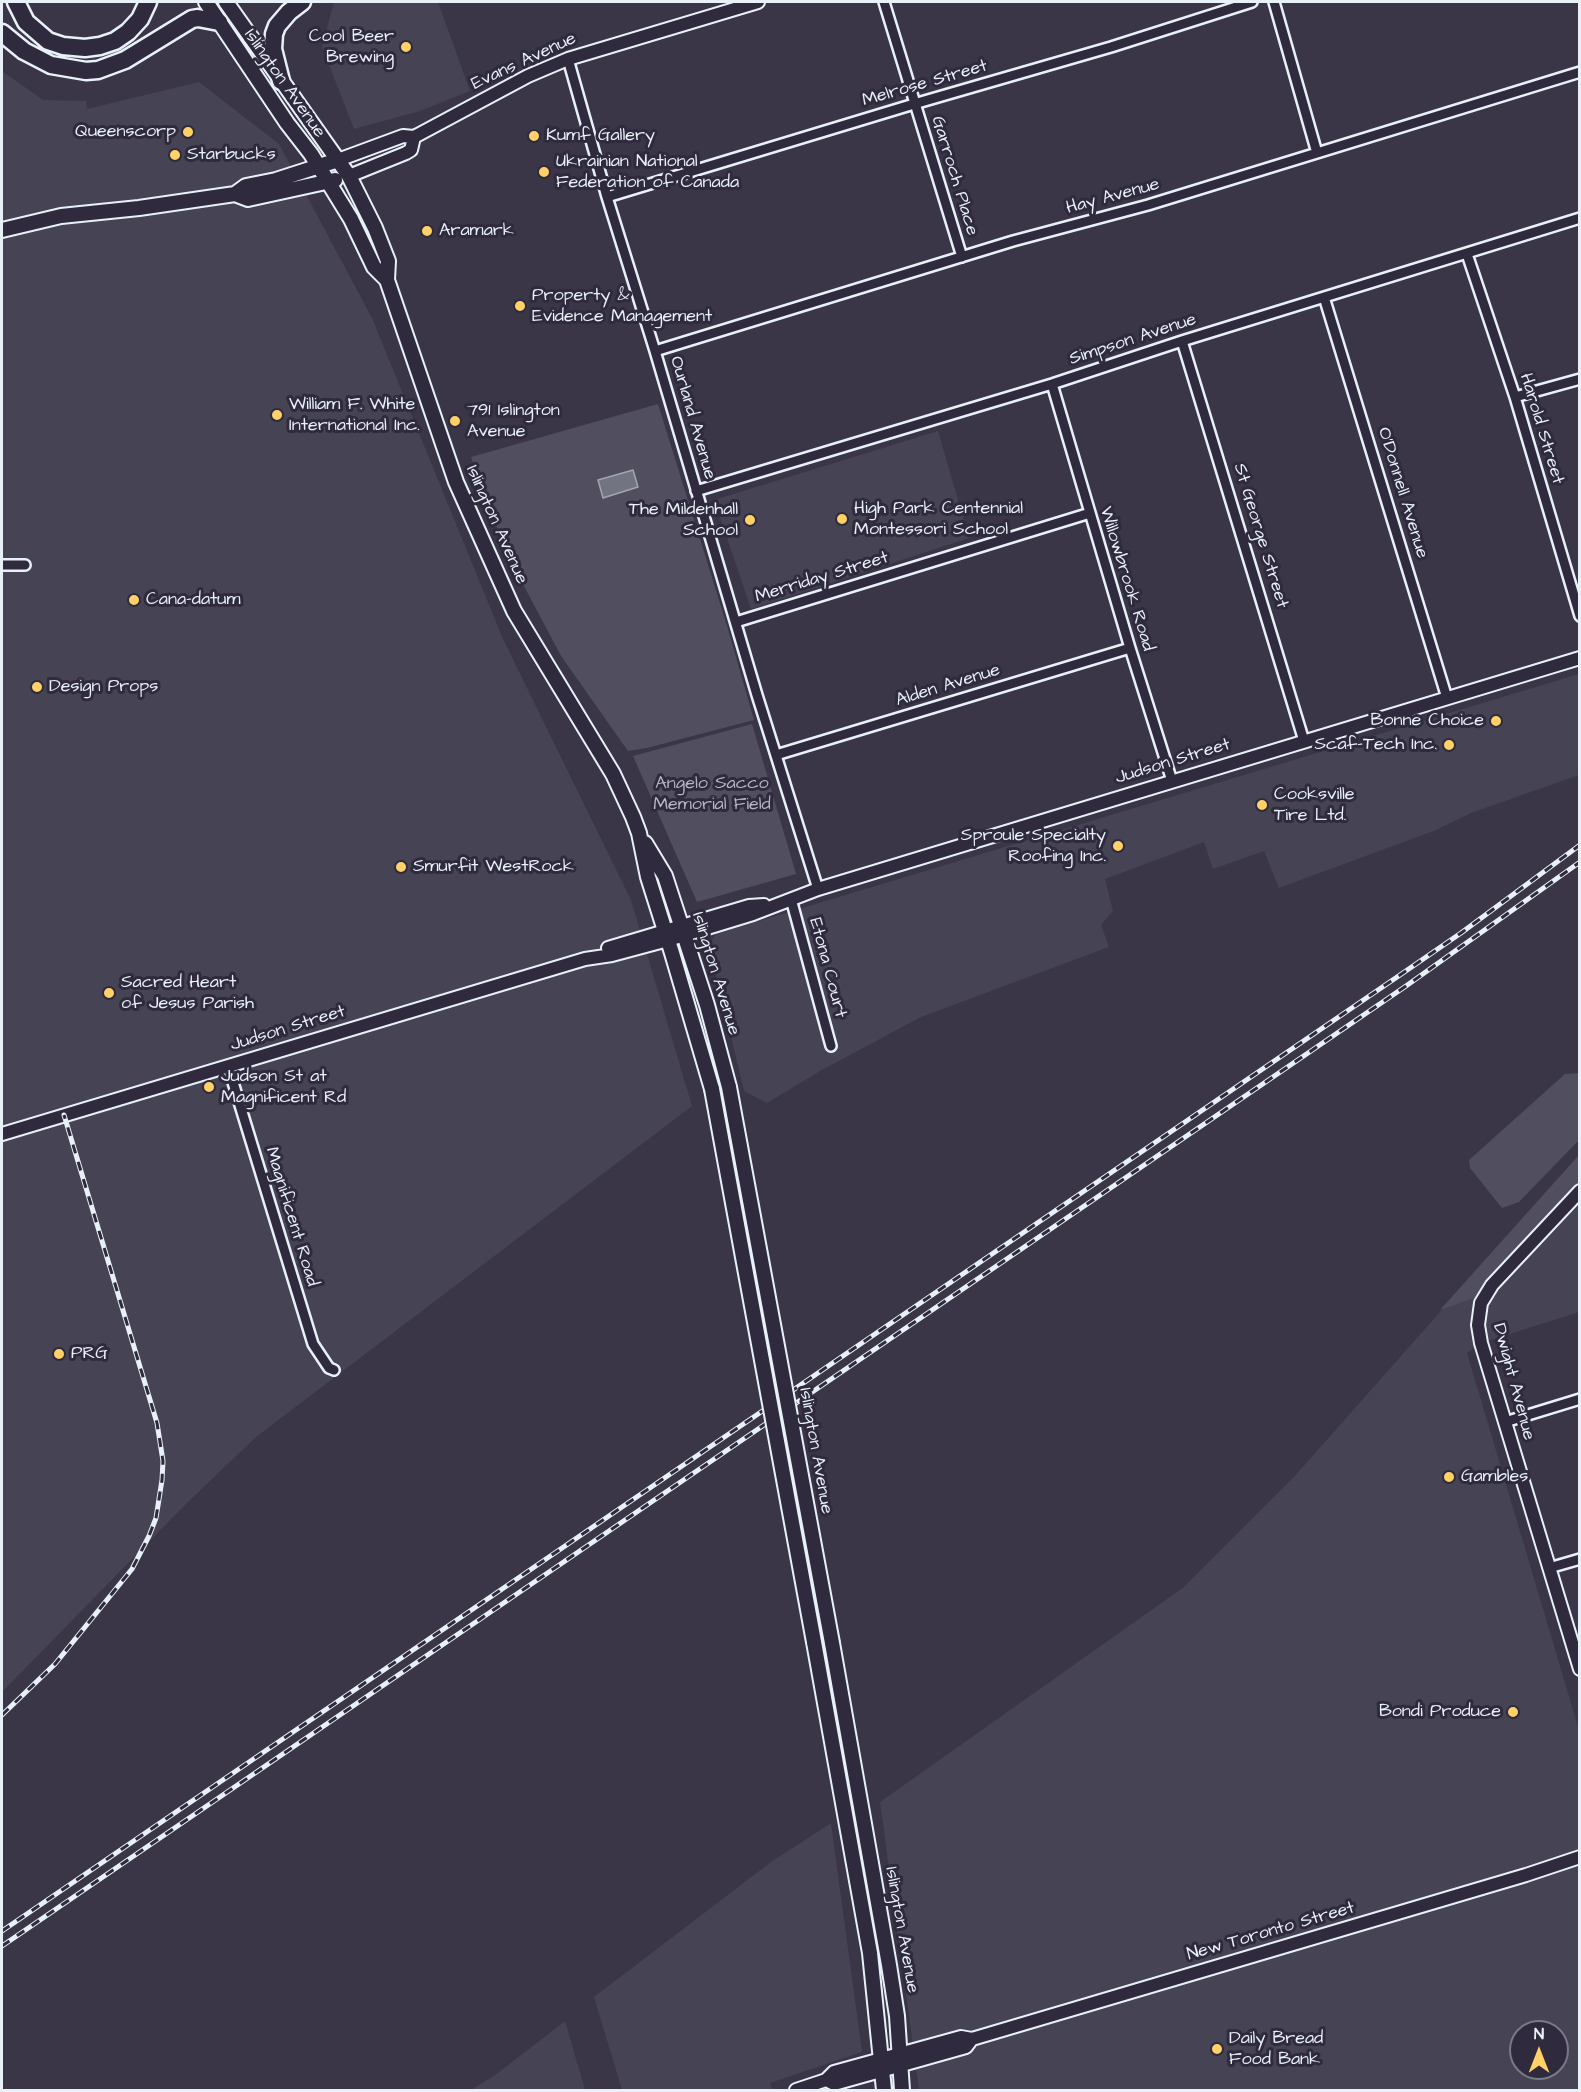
<!DOCTYPE html>
<html>
<head>
<meta charset="utf-8">
<style>
  body { margin:0 }
  #map { position:relative; width:1581px; height:2092px; overflow:hidden; background:#3a3648; font-family:"Architects Daughter",sans-serif }
  canvas { display:block }
  .frame { position:absolute; inset:0; border:3px solid #e8f1f8; pointer-events:none }
  .north { position:absolute; left:1509px; top:2020px; width:60px; height:60px; box-sizing:border-box; background:#2f2a3d; border:2px solid #797a88; border-radius:50%; rotate:0deg; font-size:16px; font-weight:700; line-height:24px; text-align:center; color:#e8f1f8 }
  .north::after { content:''; display:block; margin:auto; width:21px; height:27px; background:#ffd166; clip-path:polygon(50% 0,100% 100%,50% 72%,0 100%) }
</style>
</head>
<body>
<div id="map">
<canvas width="1581" height="2092"></canvas>
<div class="frame"></div>
<div class="north">N</div>
</div>
<script>
const ctx = document.querySelector('canvas').getContext('2d');
ctx.lineJoin = 'round';
function paint(path, color) {
  ctx.fillStyle = color;
  ctx.fill(path, 'evenodd');
}
function shape(rows) {
  const path = new Path2D();
  for (const r of rows) {
    path.moveTo(r[0], r[1]);
    for (let i = 2; i < r.length; i += 2) path.lineTo(r[i], r[i + 1]);
  }
  return path;
}
function stroke(path, color, width, dash) {
  ctx.strokeStyle = color;
  ctx.lineWidth = width;
  ctx.lineCap = dash ? 'butt' : 'round';
  ctx.setLineDash(dash || []);
  ctx.stroke(path);
}
function write(font, color, halo, rows, align = 'center') {
  ctx.font = font + ' "Architects Daughter",sans-serif';
  ctx.lineWidth = 6;
  ctx.setLineDash([]);
  ctx.textBaseline = 'middle';
  ctx.strokeStyle = halo;
  ctx.fillStyle = color;
  for (const [text, x, y, turn = 0] of rows) {
    ctx.save();
    ctx.translate(x, y);
    ctx.rotate((+turn || 0) * Math.PI / 180);
    ctx.textAlign = isNaN(turn) ? turn : align;
    if (halo) ctx.strokeText(text, 0, 0);
    ctx.fillText(text, 0, 0);
    ctx.restore();
  }
}
paint(shape([
  [334,2,438,2,470,91,420,111,354,129,322,47],
  [2,71,43,100,86,101,87,109,199,82,279,144,372,318,503,639,631,900,692,1106,256,1437,187,1503,2,1692],
  [938,431,969,538,751,609,714,500],
  [1579,674,1579,775,1471,813,1436,830,1279,888,1264,851,1213,869,1204,842,1105,879,1113,911,1101,925,1109,947,921,1017,820,1071,767,1103,744,1091,709,945,716,934],
  [1579,1155,1579,1312,1481,1343,1467,1353,1579,1730,1579,2090,919,2090,880,1802,1184,1587,1293,1478],
  [1521,2032,1557,2032,1557,2068,1521,2068],
  [831,1823,862,2052,770,2083,773,2090,622,2090,594,1997,771,1862],
  [565,2021,585,2090,471,2090,494,2076]
]), '#464354');
paint(shape([
  [658,404,728,629,754,720,647,748,628,751,561,656,506,552,471,457],
  [752,724,796,874,697,902,633,756],
  [1579,1073,1579,1140,1519,1202,1502,1208,1470,1168,1469,1160,1565,1074],
  [1579,1155,1579,1182,1492,1275,1474,1298,1440,1310]
]), '#504e5f');
const water = shape([
  [633,470,638,487,603,498,598,480,633,470]
]);
paint(water, '#737482');
stroke(water, '#a2a6b1', 1.5);
const minor = shape([
  [884,2,962,257],
  [1274,2,1317,153],
  [568,59,607,197,655,351,757,695,818,889],
  [607,197,914,104,1111,47,1252,2],
  [1467,254,1515,397,1580,616],
  [1324,297,1447,698],
  [1182,341,1304,741],
  [655,351,1013,241,1148,205,1580,72],
  [1052,384,1130,648,1172,781],
  [1515,397,1580,379],
  [696,491,1052,384,1182,341,1580,218],
  [2,565,25,565],
  [736,622,1090,513],
  [776,755,1130,648],
  [791,899,831,1046],
  [228,1066,313,1344,329,1368,334,1370],
  [1505,1422,1580,1399],
  [1549,1568,1580,1559]
]);
const tertiary = shape([
  [338,160,403,136,414,137,528,76,568,59,758,2],
  [349,176,406,153,411,150,414,137],
  [608,948,749,906,764,905],
  [2,1134,585,959,612,955,668,940,753,914,818,889,1580,658],
  [1580,1191,1492,1285,1481,1303,1478,1325,1481,1343,1580,1669],
  [826,2080,834,2084,920,2060,966,2047,972,2039],
  [796,2090,826,2080,834,2072,961,2037,972,2039,1526,1875,1580,1857]
]);
const secondary = shape([
  [206,2,287,123,311,154,351,219,374,267,387,280],
  [226,2,349,176,375,228,388,261,387,280,456,482,514,611,613,774,633,817,639,833,648,877,672,953,712,1089],
  [235,194,248,199,335,180],
  [2,230,61,216,139,208,235,194,246,186,276,180,338,160],
  [645,843,665,876,707,1005,729,1087],
  [814,1642,870,1953,884,2090],
  [832,1643,889,1965,897,2016,902,2090]
]);
const motorway = shape([
  [16,2,26,22,48,41,63,46,85,48,100,46,115,41,128,32,140,19,148,2],
  [2,33,24,51,51,65,86,71,98,70,125,60,192,19,198,18,219,22],
  [281,81,273,49,274,34,277,26,289,12,302,2]
]);
stroke(minor, '#e8f1f8', 14);
stroke(tertiary, '#e8f1f8', 16);
stroke(secondary, '#e8f1f8', 18);
stroke(motorway, '#e8f1f8', 21);
stroke(minor, '#2f2a3d', 9);
stroke(tertiary, '#2f2a3d', 12);
stroke(secondary, '#2f2a3d', 14);
stroke(motorway, '#2f2a3d', 16);
const rail = shape([
  [2,1715,55,1664,132,1569,149,1536,156,1518,162,1480,163,1461,157,1423,64,1115],
  [2,1931,1400,975,1461,933,1580,845],
  [2,1946,1406,986,1580,862]
]);
stroke(rail, '#e8f1f8', 5);
stroke(rail, '#2f2a3d', 3, [9]);
const secondaryBridge = shape([
  [729,1087,832,1643],
  [712,1089,814,1642]
]);
stroke(secondaryBridge, '#e8f1f8', 18, []);
stroke(secondaryBridge, '#2f2a3d', 14);
for (const [x, y, r, color] of [
  [406,47,6,"#ffd166"],
  [188,132,6,"#ffd166"],
  [534,136,6,"#ffd166"],
  [175,155,6,"#ffd166"],
  [544,172,6,"#ffd166"],
  [427,231,6,"#ffd166"],
  [520,306,6,"#ffd166"],
  [277,415,6,"#ffd166"],
  [455,421,6,"#ffd166"],
  [842,519,6,"#ffd166"],
  [750,520,6,"#ffd166"],
  [134,600,6,"#ffd166"],
  [37,687,6,"#ffd166"],
  [1496,721,6,"#ffd166"],
  [1449,745,6,"#ffd166"],
  [1262,805,6,"#ffd166"],
  [1118,846,6,"#ffd166"],
  [401,867,6,"#ffd166"],
  [109,993,6,"#ffd166"],
  [209,1087,6,"#ffd166"],
  [59,1354,6,"#ffd166"],
  [1449,1477,6,"#ffd166"],
  [1513,1712,6,"#ffd166"],
  [1217,2049,6,"#ffd166"]
]) {
  const dot = new Path2D();
  dot.arc(x, y, r, 0, 2 * Math.PI);
  ctx.fillStyle = color;
  ctx.fill(dot);
  stroke(dot, '#2f2a3d', 2);
}
write('18px', '#e8f1f8', '#2f2a3d', [
  ["Cool Beer",394,37,"right"],
  ["Brewing",394,58,"right"],
  ["Queenscorp",176,132,"right"],
  ["Kumf Gallery",546,136],
  ["Starbucks",187,155],
  ["Ukrainian National",556,162],
  ["Federation of Canada",556,183],
  ["Aramark",439,231],
  ["Property &",532,296],
  ["Evidence Management",532,317],
  ["William F. White",289,405],
  ["International Inc.",289,426],
  ["791 Islington",467,411],
  ["Avenue",467,432],
  ["High Park Centennial",854,509],
  ["Montessori School",854,530],
  ["The Mildenhall",738,510,"right"],
  ["School",738,531,"right"],
  ["Cana-datum",146,600],
  ["Design Props",49,687],
  ["Bonne Choice",1484,721,"right"],
  ["Scaf-Tech Inc.",1437,745,"right"],
  ["Cooksville",1274,795],
  ["Tire Ltd.",1274,816],
  ["Sproule Specialty",1106,836,"right"],
  ["Roofing Inc.",1106,857,"right"],
  ["Smurfit WestRock",413,867],
  ["Sacred Heart",121,983],
  ["of Jesus Parish",121,1004],
  ["Judson St at",221,1077],
  ["Magnificent Rd",221,1098],
  ["PRG",71,1354],
  ["Gambles",1461,1477],
  ["Bondi Produce",1501,1712,"right"],
  ["Daily Bread",1229,2039],
  ["Food Bank",1229,2060]
], 'left');
write('18px', '#e8f1f8', '#2f2a3d', [
  ["Evans Avenue",524,62,-25],
  ["Islington Avenue",284,84,55],
  ["Melrose Street",925,84,-16],
  ["Garroch Place",954,176,73],
  ["Hay Avenue",1113,197,-15],
  ["Simpson Avenue",1133,340,-18],
  ["Ourland Avenue",692,418,74],
  ["Harold Street",1541,429,73],
  ["O'Donnell Avenue",1402,493,73],
  ["Islington Avenue",496,525,66],
  ["St George Street",1260,536,73],
  ["Merriday Street",822,578,-17],
  ["Willowbrook Road",1126,579,73],
  ["Alden Avenue",948,686,-17],
  ["Judson Street",1173,762,-17],
  ["Etona Court",827,968,75],
  ["Islington Avenue",715,974,73],
  ["Judson Street",288,1029,-17],
  ["Magnificent Road",291,1217,73],
  ["Dwight Avenue",1513,1382,75],
  ["Islington Avenue",815,1451,80],
  ["Islington Avenue",901,1930,80],
  ["New Toronto Street",1271,1932,-16]
]);
write('18px', '#b3b8c2', '#2f2a3d', [
  ["Angelo Sacco",712,784],
  ["Memorial Field",712,805]
]);
</script>
</body>
</html>
